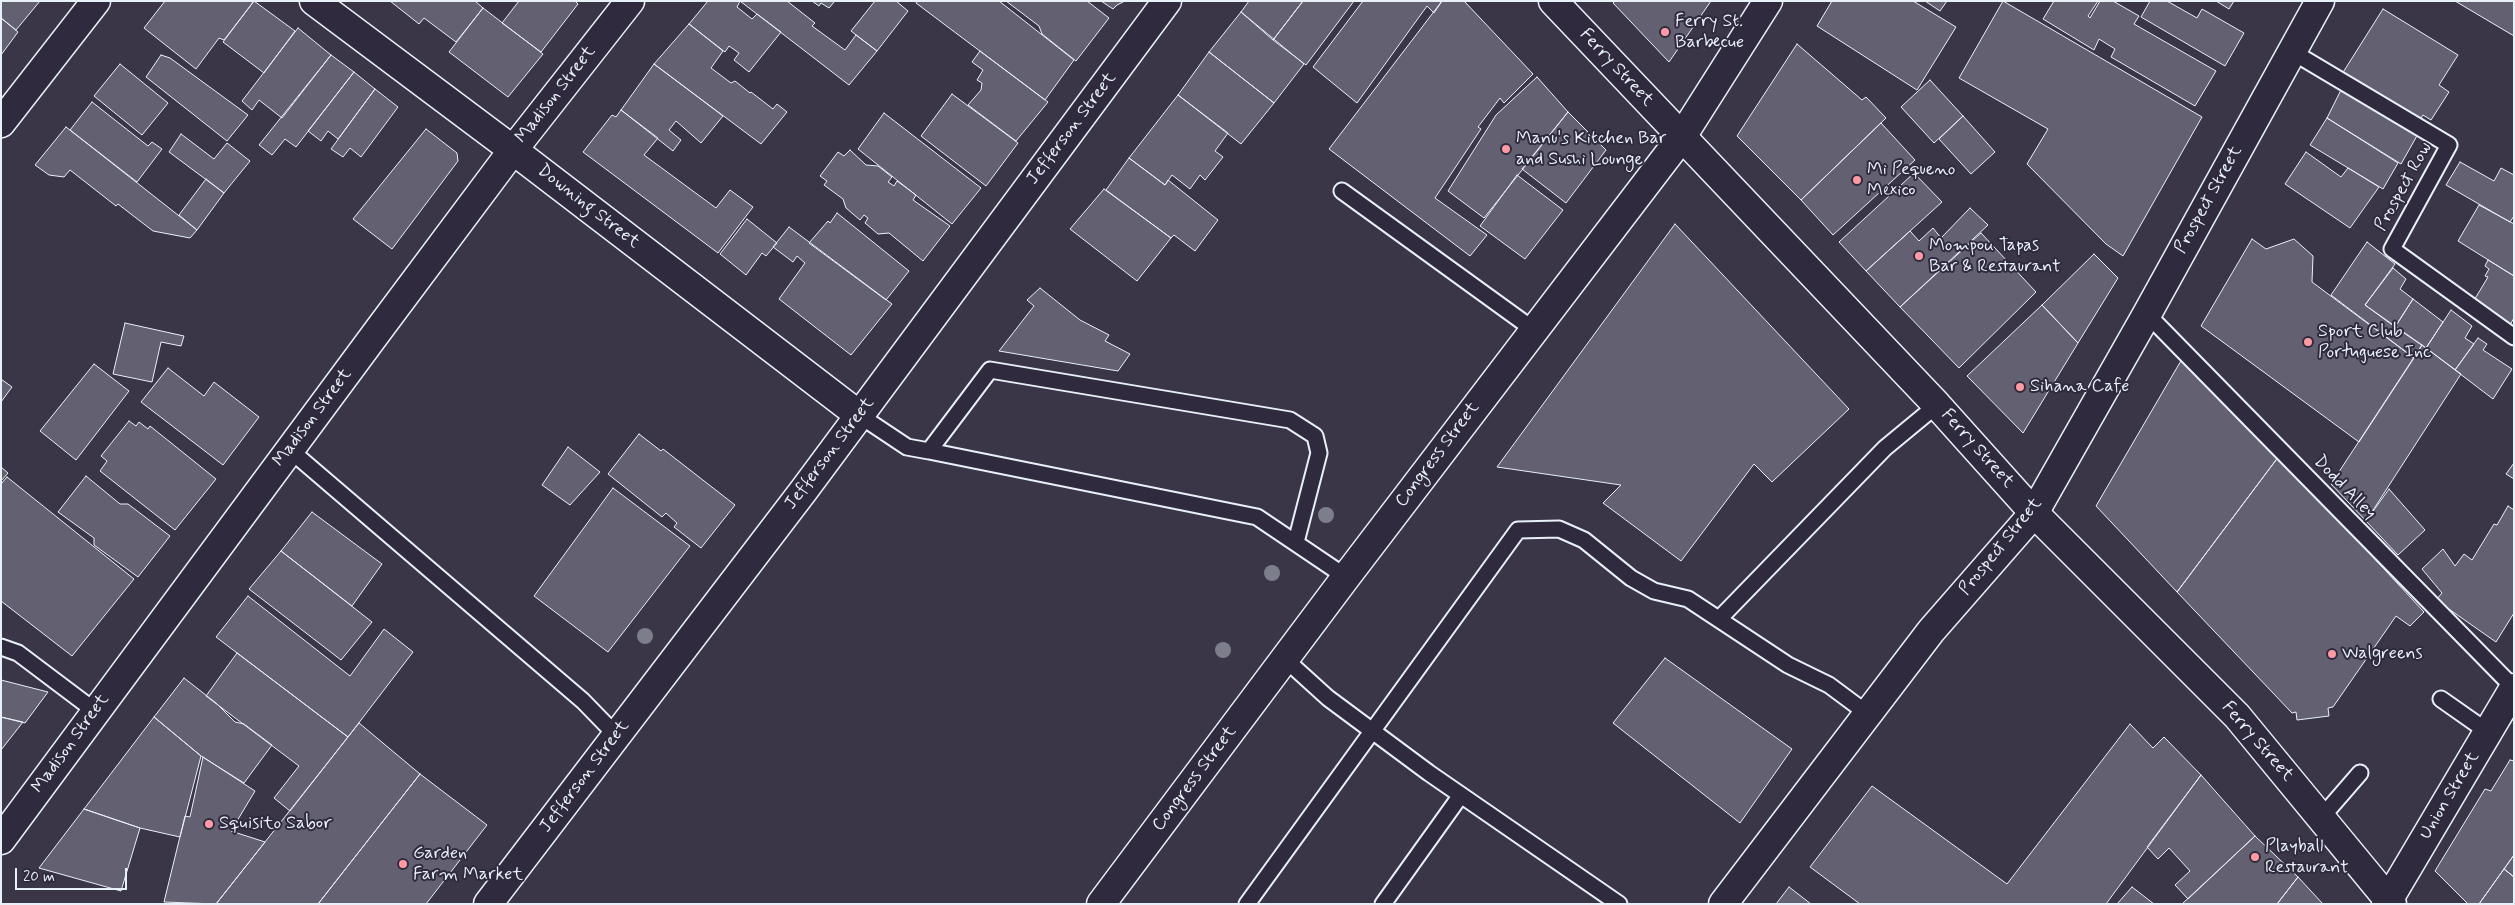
<!DOCTYPE html>
<html>
<head>
<meta charset="utf-8">
<style>
  body { margin:0 }
  #map { position:relative; width:2515px; height:905px; overflow:hidden; background:#3a3648; font-family:Mynerve,sans-serif }
  canvas { display:block }
  .frame { position:absolute; inset:0; border:2px solid #e8f1f8; pointer-events:none }
  .scale { position:absolute; left:15px; top:868px; width:112px; height:22px; box-sizing:border-box; border:2px solid #e8f1f8; border-top:0; padding-left:6px; font-size:15px; line-height:18px; white-space:nowrap; color:#e8f1f8; -webkit-text-stroke:4px #2f2a3d; paint-order:stroke }
</style>
</head>
<body>
<div id="map">
<canvas width="2515" height="905"></canvas>
<div class="frame"></div>
<div class="scale">20 m</div>
</div>
<script>
const ctx = document.querySelector('canvas').getContext('2d');
ctx.lineJoin = 'round';
function paint(path, color) {
  ctx.fillStyle = color;
  ctx.fill(path, 'evenodd');
}
function shape(rows) {
  const path = new Path2D();
  for (const r of rows) {
    path.moveTo(r[0], r[1]);
    for (let i = 2; i < r.length; i += 2) path.lineTo(r[i], r[i + 1]);
  }
  return path;
}
function stroke(path, color, width, dash) {
  ctx.strokeStyle = color;
  ctx.lineWidth = width;
  ctx.lineCap = dash ? 'butt' : 'round';
  ctx.setLineDash(dash || []);
  ctx.stroke(path);
}
function write(font, color, halo, rows, align = 'center') {
  ctx.font = font + ' Mynerve,sans-serif';
  ctx.lineWidth = 4;
  ctx.setLineDash([]);
  ctx.textBaseline = 'middle';
  ctx.strokeStyle = halo;
  ctx.fillStyle = color;
  for (const [text, x, y, turn = 0] of rows) {
    ctx.save();
    ctx.translate(x, y);
    ctx.rotate((+turn || 0) * Math.PI / 180);
    ctx.textAlign = isNaN(turn) ? turn : align;
    if (halo) ctx.strokeText(text, 0, 0);
    ctx.fillText(text, 0, 0);
    ctx.restore();
  }
}
const building = shape([
  [1,1,40,1,16,30,1,18,1,1],
  [165,1,254,1,224,40,219,38,196,69,144,28,165,1],
  [254,1,295,31,264,73,223,42,254,1],
  [390,1,475,1,483,8,456,42,424,18,419,24,390,1],
  [519,1,575,1,578,4,541,52,502,23,519,1],
  [708,1,740,1,737,7,752,19,757,14,781,32,749,72,734,60,739,53,729,46,725,52,689,24,708,1],
  [740,1,787,1,815,23,812,26,845,50,856,35,877,51,849,85,740,1],
  [812,1,835,1,829,8,821,3,819,6,812,1],
  [875,1,896,1,908,11,877,51,851,31,875,1],
  [917,1,999,1,1074,60,1045,100,916,3,917,1],
  [1006,1,1087,1,1109,18,1076,61,1042,34,1039,26,1006,1],
  [1101,1,1125,1,1117,5,1113,9,1101,1],
  [1249,1,1303,1,1273,40,1241,12,1249,1],
  [1303,1,1354,1,1306,65,1273,40,1303,1],
  [1363,1,1442,1,1434,13,1427,6,1357,103,1313,67,1363,1],
  [1442,1,1464,1,1533,74,1504,103,1500,98,1478,127,1481,129,1435,198,1487,235,1470,256,1329,149,1442,1],
  [1615,1,1711,1,1669,62,1613,3,1615,1],
  [1832,1,1913,1,1956,27,1917,90,1817,26,1832,1],
  [1925,1,1947,1,1940,11,1925,1],
  [2003,1,2202,117,2123,256,2106,244,2027,164,2048,129,1959,78,2003,1],
  [2054,1,2098,1,2088,16,2090,18,2100,1,2113,1,2139,16,2134,24,2216,71,2195,106,2111,57,2115,49,2099,39,2094,50,2043,19,2054,1],
  [2150,1,2167,1,2197,18,2202,9,2244,33,2225,66,2141,17,2150,1],
  [2216,1,2234,1,2229,9,2216,1],
  [2455,1,2514,1,2514,36,2455,1],
  [483,8,543,54,508,97,449,52,483,8],
  [2383,9,2458,55,2439,85,2449,92,2431,120,2423,115,2419,121,2342,74,2383,9],
  [1241,12,1304,64,1274,103,1209,52,1241,12],
  [1,18,18,32,1,55,1,18],
  [689,24,723,51,711,68,731,83,735,81,750,93,751,92,773,109,777,104,787,112,761,144,654,64,689,24],
  [298,28,331,55,282,118,259,100,252,110,242,101,298,28],
  [1797,44,1862,100,1866,97,1886,118,1801,200,1737,136,1797,44],
  [980,51,1048,102,1016,141,968,105,981,90,982,83,977,80,983,70,972,62,980,51],
  [1209,52,1274,103,1241,144,1178,95,1209,52],
  [161,55,170,58,248,115,227,141,146,77,161,55],
  [331,55,354,72,296,147,285,139,272,155,259,145,331,55],
  [120,64,168,103,142,135,94,96,120,64],
  [654,64,723,116,701,143,676,121,669,130,681,140,673,151,621,110,654,64],
  [354,72,375,89,338,139,328,131,321,141,308,131,354,72],
  [1537,77,1568,112,1484,218,1448,191,1496,115,1537,77],
  [1930,80,1963,116,1934,143,1901,107,1930,80],
  [375,89,398,107,361,157,350,148,343,157,331,149,375,89],
  [2341,90,2418,134,2401,164,2327,118,2341,90],
  [952,94,1018,143,986,186,921,136,952,94],
  [1178,95,1228,133,1215,151,1223,157,1205,180,1200,175,1190,189,1172,175,1165,185,1129,158,1178,95],
  [92,102,148,146,152,142,162,149,137,182,70,130,92,102],
  [621,110,658,138,644,155,716,208,730,190,753,207,718,253,583,152,612,115,616,117,621,110],
  [1568,112,1606,150,1566,203,1522,169,1568,112],
  [884,113,981,188,952,224,858,149,884,113],
  [1963,116,1995,152,1971,174,1939,139,1963,116],
  [2327,118,2398,163,2383,189,2310,145,2327,118],
  [1881,123,1915,160,1833,235,1801,200,1881,123],
  [66,127,197,230,190,238,153,231,118,204,116,206,70,170,64,177,49,175,35,165,66,127],
  [426,129,457,153,458,161,392,249,353,219,426,129],
  [181,134,214,159,227,143,250,161,224,193,169,152,181,134],
  [850,150,866,165,878,166,892,177,888,182,894,186,897,181,916,195,913,200,950,226,923,261,889,233,878,234,865,223,868,218,864,215,860,220,846,208,843,199,824,185,827,181,820,176,838,152,844,156,850,150],
  [2306,152,2341,177,2348,168,2379,187,2350,228,2285,184,2306,152],
  [1129,158,1165,185,1168,180,1218,220,1195,251,1174,235,1171,238,1106,190,1129,158],
  [2460,162,2494,181,2501,168,2514,175,2514,216,2510,222,2446,185,2460,162],
  [1914,173,1942,202,1866,271,1839,242,1914,173],
  [1517,175,1563,210,1525,259,1480,226,1517,175],
  [206,179,224,193,197,230,179,215,206,179],
  [1104,189,1171,238,1137,281,1070,229,1104,189],
  [2479,205,2514,224,2514,276,2458,241,2479,205],
  [1970,208,1988,225,1900,307,1866,271,1910,231,1919,241,1933,228,1941,238,1970,208],
  [837,213,909,271,886,300,809,243,828,221,830,223,837,213],
  [747,219,777,243,766,256,762,253,746,275,720,254,747,219],
  [1675,224,1849,409,1772,482,1754,464,1681,561,1603,503,1621,485,1497,467,1675,224],
  [789,227,892,304,851,355,779,299,805,263,797,256,793,262,773,247,789,227],
  [1981,233,2036,292,1959,368,1900,307,1981,233],
  [2252,239,2266,249,2294,239,2313,256,2312,282,2414,358,2359,442,2201,326,2252,239],
  [2367,242,2395,264,2365,305,2422,345,2414,358,2331,295,2367,242],
  [2094,254,2118,278,2078,343,2042,305,2094,254],
  [2488,260,2514,276,2514,318,2510,325,2473,302,2488,277,2485,276,2489,269,2485,266,2488,260],
  [2393,268,2406,279,2400,289,2413,299,2395,327,2365,305,2393,268],
  [1040,288,1080,320,1109,335,1105,341,1130,354,1118,371,999,351,1034,306,1027,300,1040,288],
  [2413,299,2443,322,2426,348,2395,327,2413,299],
  [2042,305,2078,343,2023,433,1967,376,2042,305],
  [2451,310,2472,326,2465,338,2474,344,2455,370,2426,348,2451,310],
  [125,323,184,336,181,346,161,342,152,382,113,374,125,323],
  [2478,338,2487,344,2483,350,2512,369,2493,399,2455,370,2478,338],
  [2422,345,2461,374,2366,521,2331,484,2422,345],
  [2182,359,2279,456,2177,592,2096,506,2182,359],
  [94,364,129,391,76,460,40,431,94,364],
  [168,368,204,396,214,382,259,417,223,465,141,402,168,368],
  [1,379,12,387,1,402,1,379],
  [129,421,136,426,139,422,148,429,150,426,216,479,175,530,100,471,107,461,101,456,129,421],
  [639,434,661,451,663,449,735,505,701,548,674,527,677,523,666,513,662,517,608,474,639,434],
  [568,447,600,472,570,505,542,485,568,447],
  [2279,456,2424,612,2410,626,2396,616,2333,707,2328,708,2329,716,2297,720,2296,712,2292,713,2177,592,2279,456],
  [2514,463,2514,479,2506,474,2514,463],
  [1,467,8,473,1,481,1,467],
  [86,476,120,504,128,504,170,536,138,577,94,545,94,538,58,512,86,476],
  [7,477,134,579,72,656,1,601,1,484,7,477],
  [613,488,690,546,608,652,534,596,613,488],
  [2389,489,2425,530,2398,555,2366,521,2389,489],
  [2508,506,2514,510,2514,613,2496,642,2436,600,2442,593,2422,569,2443,549,2455,566,2464,554,2472,560,2494,524,2497,525,2508,506],
  [312,512,382,564,352,606,281,551,312,512],
  [281,551,372,622,341,660,249,589,281,551],
  [248,596,350,676,384,629,413,652,348,737,216,637,248,596],
  [237,653,348,737,290,811,274,798,299,766,206,696,237,653],
  [1665,658,1792,749,1740,823,1613,723,1665,658],
  [184,678,216,703,235,722,244,724,272,745,244,783,201,756,154,717,184,678],
  [1,680,48,692,25,723,1,717,1,680],
  [1,717,23,722,1,750,1,717],
  [154,717,201,756,180,837,140,828,84,809,154,717],
  [359,723,420,774,318,904,216,904,359,723],
  [2130,724,2153,748,2164,737,2201,775,2106,904,1860,904,1810,867,1872,786,2007,884,2130,724],
  [203,757,255,791,231,831,265,842,216,904,164,902,185,816,190,817,203,757],
  [2510,760,2514,761,2514,855,2479,904,2468,904,2435,871,2485,789,2491,791,2510,760],
  [420,774,487,825,426,904,318,904,420,774],
  [2201,775,2255,836,2188,899,2175,885,2190,871,2169,848,2158,859,2147,847,2201,775],
  [84,809,140,828,121,891,39,868,84,809],
  [2255,836,2298,877,2277,904,2182,904,2255,836],
  [2514,855,2514,877,2504,869,2514,855],
  [2504,869,2514,877,2514,904,2479,904,2504,869],
  [2298,877,2323,904,2277,904,2298,877],
  [1789,887,1811,904,1776,904,1789,887],
  [2132,887,2154,904,2117,904,2132,887]
]);
paint(building, '#636171');
stroke(building, '#e8f1f8', 1);
const service = shape([
  [2291,51,2449,145,2392,249,2514,337],
  [1342,191,1534,330],
  [2147,314,2514,688],
  [859,415,907,447,929,451],
  [290,450,583,701,617,736],
  [1296,542,1319,453,1315,436,1290,420,990,370,929,451,1257,517,1346,577],
  [1719,619,1885,448,1937,405],
  [1,647,18,653,95,711],
  [1285,659,1328,698,1429,773,1619,904],
  [2441,699,2488,732],
  [2321,818,2360,773],
  [1247,904,1518,530,1559,529,1584,540,1631,578,1654,591,1688,599,1788,665,1829,685,1868,714],
  [1383,904,1461,795]
]);
const minor = shape([
  [314,1,513,150,859,415],
  [1,123,96,1],
  [1,840,380,328,513,150,630,1],
  [488,904,804,490,1167,1],
  [1101,904,1346,577,1681,138,1768,1],
  [1723,904,1931,631,2034,513,2147,314,2320,1],
  [2386,904,2514,688]
]);
const secondary = shape([
  [1553,1,1937,405,2034,513,2237,716,2392,904]
]);
stroke(service, '#e8f1f8', 19);
stroke(minor, '#e8f1f8', 31);
stroke(secondary, '#e8f1f8', 31);
stroke(service, '#2f2a3d', 15);
stroke(minor, '#2f2a3d', 28);
stroke(secondary, '#2f2a3d', 28);
ctx.fillStyle = '#7d7e8b';
for (const [x, y] of [
  [1326,515],
  [1272,573],
  [645,636],
  [1223,650]
]) {
  ctx.beginPath();
  ctx.arc(x, y, 8, 0, 2 * Math.PI);
  ctx.fill();
}
for (const [x, y, r, color] of [
  [1665,32,5,"#ff9aa2"],
  [1506,149,5,"#ff9aa2"],
  [1857,180,5,"#ff9aa2"],
  [1919,256,5,"#ff9aa2"],
  [2308,342,5,"#ff9aa2"],
  [2020,387,5,"#ff9aa2"],
  [2332,654,5,"#ff9aa2"],
  [209,824,5,"#ff9aa2"],
  [2255,857,5,"#ff9aa2"],
  [403,864,5,"#ff9aa2"]
]) {
  const dot = new Path2D();
  dot.arc(x, y, r, 0, 2 * Math.PI);
  ctx.fillStyle = color;
  ctx.fill(dot);
  stroke(dot, '#2f2a3d', 2);
}
write('18px', '#e8f1f8', '#2f2a3d', [
  ["Ferry St.",1675,22],
  ["Barbecue",1675,43],
  ["Manu's Kitchen Bar",1516,139],
  ["and Sushi Lounge",1516,160],
  ["Mi Pequeno",1867,170],
  ["Mexico",1867,191],
  ["Mompou Tapas",1929,246],
  ["Bar & Restaurant",1929,267],
  ["Sport Club",2318,332],
  ["Portuguese Inc",2318,353],
  ["Sihana Cafe",2030,387],
  ["Walgreens",2342,654],
  ["Squisito Sabor",219,824],
  ["Playball",2265,847],
  ["Restaurant",2265,868],
  ["Garden",413,854],
  ["Farm Market",413,875]
], 'left');
write('18px', '#e8f1f8', '#2f2a3d', [
  ["Ferry Street",1616,68,47],
  ["Madison Street",556,95,-52],
  ["Jefferson Street",1072,129,-53],
  ["Prospect Row",2404,187,-61],
  ["Prospect Street",2209,200,-61],
  ["Downing Street",588,207,38],
  ["Madison Street",313,418,-53],
  ["Ferry Street",1977,449,48],
  ["Jefferson Street",830,454,-53],
  ["Congress Street",1438,455,-53],
  ["Dodd Alley",2344,488,46],
  ["Prospect Street",2001,547,-51],
  ["Ferry Street",2257,742,49],
  ["Madison Street",71,744,-54],
  ["Jefferson Street",585,777,-53],
  ["Congress Street",1195,779,-53],
  ["Union Street",2450,796,-59]
]);
</script>
</body>
</html>
